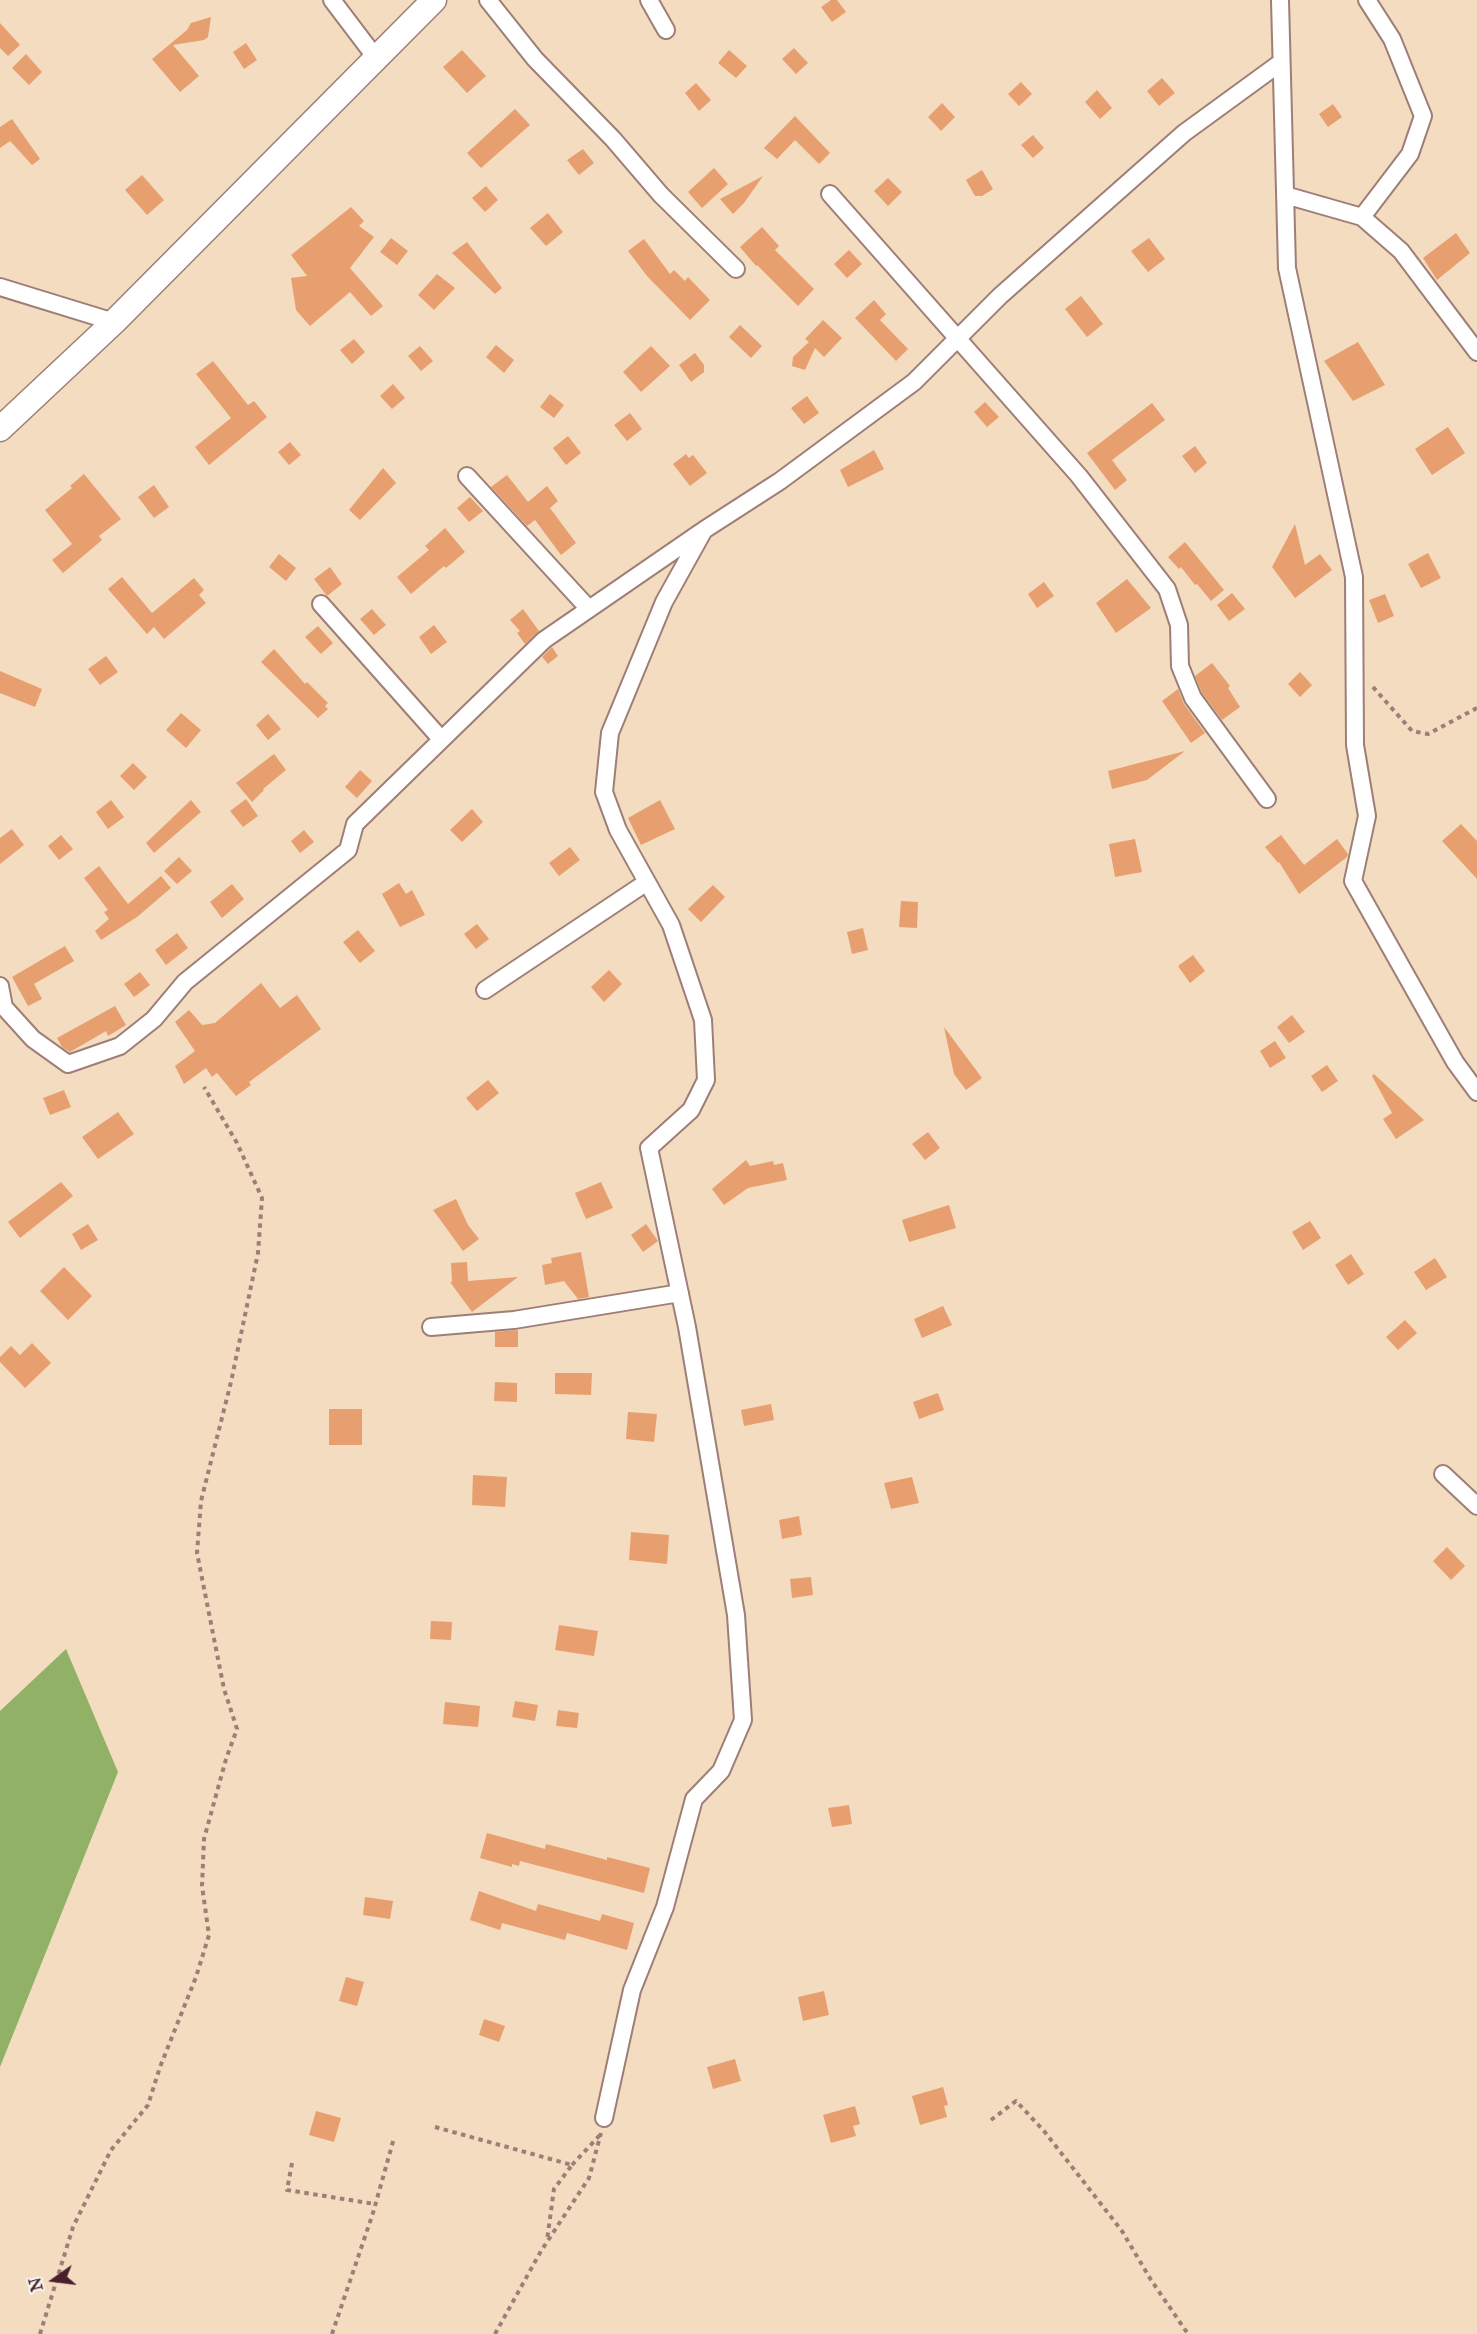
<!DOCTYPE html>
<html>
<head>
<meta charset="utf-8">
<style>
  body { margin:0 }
  #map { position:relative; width:1477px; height:2334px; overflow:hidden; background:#f3dcc0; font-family:"IM FELL Great Primer",serif }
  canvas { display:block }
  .north { position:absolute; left:24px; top:2250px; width:60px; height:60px; -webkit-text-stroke:4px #f6f6f2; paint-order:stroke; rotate:256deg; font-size:16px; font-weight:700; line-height:24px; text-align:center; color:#4a1f2b }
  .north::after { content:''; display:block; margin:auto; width:21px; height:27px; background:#4a1f2b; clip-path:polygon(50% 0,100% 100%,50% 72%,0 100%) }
</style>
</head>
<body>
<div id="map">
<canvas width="1477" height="2334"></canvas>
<div class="north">N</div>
</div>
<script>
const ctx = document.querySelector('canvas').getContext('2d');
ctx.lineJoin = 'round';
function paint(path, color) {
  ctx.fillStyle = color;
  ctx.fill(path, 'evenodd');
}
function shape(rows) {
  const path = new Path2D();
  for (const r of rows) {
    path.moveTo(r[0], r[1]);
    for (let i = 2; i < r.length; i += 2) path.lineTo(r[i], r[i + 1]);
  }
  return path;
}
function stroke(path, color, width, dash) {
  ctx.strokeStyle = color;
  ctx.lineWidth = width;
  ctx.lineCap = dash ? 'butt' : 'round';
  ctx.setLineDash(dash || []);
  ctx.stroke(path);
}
paint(shape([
  [66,1649,118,1772,0,2067,0,1711]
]), '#91b266');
paint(shape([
  [831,0,837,0,846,12,832,22,821,7],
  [211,17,208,37,204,40,173,45,199,76,180,92,152,59,187,30,191,23],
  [0,23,20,45,8,56,0,48],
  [246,43,257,60,244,69,233,52],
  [794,48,808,63,796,74,782,59],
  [462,50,486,76,467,93,443,67],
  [729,50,747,66,736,78,718,63],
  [26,54,42,72,29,85,12,68],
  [1162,78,1175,93,1159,106,1147,91],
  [1021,82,1032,94,1019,106,1008,94],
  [696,83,711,100,699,111,685,93],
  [1097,90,1112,108,1100,119,1085,102],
  [942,103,955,117,941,131,928,117],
  [1333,104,1342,117,1328,127,1319,114],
  [515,109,530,125,481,168,467,153],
  [795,116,830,153,819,164,795,140,777,159,764,148],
  [12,119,40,159,32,165,10,141,0,148,0,127],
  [1033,135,1044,148,1033,158,1021,145],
  [583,149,594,163,579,175,567,160],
  [714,168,728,184,702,208,688,192],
  [982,170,993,189,982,196,975,196,966,180],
  [142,175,164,200,147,215,125,190],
  [763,176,744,203,733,214,720,199],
  [888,178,902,192,888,206,874,191],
  [486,186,498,200,485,212,472,198],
  [351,207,364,221,359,226,374,237,350,268,383,306,371,316,350,292,310,326,296,310,291,278,307,276,291,255],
  [548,213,563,232,546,246,530,228],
  [762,227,779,246,775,250,814,289,798,306,757,265,756,266,740,247],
  [1456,233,1470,253,1437,280,1423,258],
  [391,238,408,251,397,265,380,252],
  [1149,238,1165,259,1148,272,1131,251],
  [644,239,670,274,674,270,685,281,688,277,710,300,690,320,647,276,628,251],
  [467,242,502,288,495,294,452,253],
  [849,250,862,264,847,278,834,264],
  [437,274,455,288,434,310,418,295],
  [1081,296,1103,324,1087,337,1065,309],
  [874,300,886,314,880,320,908,349,896,361,855,318],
  [823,320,842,338,824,357,815,348,805,370,792,366,793,357,809,342,805,339],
  [740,325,762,346,751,358,729,337],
  [354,339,365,352,352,364,340,350],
  [1358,342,1385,385,1353,401,1324,361],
  [496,345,514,360,504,373,486,357],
  [420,346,433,361,421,371,408,356],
  [651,346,670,366,641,392,623,372],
  [695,353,704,365,704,372,691,382,679,365],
  [213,361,248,405,254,401,267,417,209,465,195,447,231,418,196,374],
  [393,384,405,398,392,409,380,396],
  [550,394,564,405,554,418,540,407],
  [807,396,819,413,804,424,791,408],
  [985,402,999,417,987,427,974,412],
  [1152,403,1165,420,1112,460,1127,480,1115,490,1087,453],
  [630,413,642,429,627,441,614,425],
  [1448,427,1465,453,1432,475,1415,449],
  [568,436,581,453,566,465,553,448],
  [290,442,301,455,289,465,278,452],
  [1195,446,1207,463,1195,473,1182,456],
  [874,450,884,469,848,487,840,470],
  [686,454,689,458,693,455,707,473,690,486,673,464],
  [383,468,396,483,360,520,349,510],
  [84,474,121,519,99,536,102,540,63,573,52,560,72,544,45,510,72,488,70,486],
  [507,475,528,502,547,486,558,501,550,508,576,543,561,555,535,520,527,526,491,487],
  [154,485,169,507,154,518,138,497],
  [470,497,483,511,469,522,457,508],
  [1295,524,1305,565,1320,554,1332,570,1295,598,1272,567],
  [445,528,465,552,446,568,444,566,411,594,397,577,429,550,425,546],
  [1185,542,1224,590,1211,601,1197,584,1195,585,1181,567,1179,569,1168,557],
  [1428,553,1441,578,1421,588,1408,564],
  [279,554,296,568,286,581,269,567],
  [330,567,342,584,327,596,314,579],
  [122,577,152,613,194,578,204,590,199,595,206,603,164,639,154,627,147,634,108,589],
  [1127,579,1151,608,1116,633,1096,603],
  [1044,582,1054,596,1037,608,1028,594],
  [1232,593,1245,609,1229,621,1217,605],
  [1385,594,1394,616,1378,623,1369,600],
  [372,609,386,625,374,635,360,619],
  [523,609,539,631,525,644,517,633,520,631,510,620],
  [434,625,447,642,431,654,419,637],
  [318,626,333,643,321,654,305,637],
  [552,647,558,656,548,664,542,657],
  [274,649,305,684,307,682,328,703,325,706,328,709,318,718,261,662],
  [106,656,118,672,100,685,88,669],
  [1212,663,1230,686,1228,688,1240,707,1222,720,1202,693,1195,676],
  [0,671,42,689,35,707,0,693],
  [1300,672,1312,685,1300,697,1288,684],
  [1178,689,1184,704,1205,733,1191,743,1162,701],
  [181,713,201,730,186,748,166,730],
  [268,714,281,729,268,740,256,725],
  [1185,751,1147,780,1112,789,1108,771],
  [274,754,286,770,263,789,264,790,252,802,236,783],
  [133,763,147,777,134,790,120,776],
  [360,770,372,781,357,798,345,787],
  [246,799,258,816,243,827,230,811],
  [111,800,124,817,108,829,96,812],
  [191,800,201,812,154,853,146,843],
  [660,800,675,829,641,845,628,818],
  [472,809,483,822,462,842,450,830],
  [1461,824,1477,841,1477,879,1442,841],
  [12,829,24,845,0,864,0,838],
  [304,830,314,842,300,853,291,841],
  [61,835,73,849,59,860,48,846],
  [1281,835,1304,865,1337,839,1348,854,1347,857,1299,894,1279,862,1278,863,1265,847],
  [1135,839,1142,872,1115,877,1109,844],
  [570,847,580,860,559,876,549,863],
  [179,857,192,871,177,884,164,871],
  [99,866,128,904,161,876,171,888,137,917,101,940,95,931,109,919,104,912,108,910,84,878],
  [399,883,406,894,412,890,425,915,400,927,382,894],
  [232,884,244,899,222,918,210,902],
  [713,885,725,897,701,922,688,909],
  [901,901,918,902,917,928,899,927],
  [477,924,489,939,476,949,464,934],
  [863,928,868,950,852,954,847,932],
  [358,930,375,951,360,963,343,942],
  [177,933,188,948,166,965,155,950],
  [65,946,74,961,34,984,42,999,28,1006,12,977],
  [1193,955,1205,971,1190,983,1178,966],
  [609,970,622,984,604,1002,591,987],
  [140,972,150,985,134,997,124,984],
  [261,983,280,1008,297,995,321,1029,249,1082,251,1085,236,1096,217,1073,212,1077,206,1068,184,1084,175,1066,195,1051,175,1022,189,1010,202,1025,215,1023],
  [115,1006,126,1025,108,1036,106,1031,70,1052,62,1047,57,1038],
  [1292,1015,1305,1032,1289,1043,1277,1027],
  [944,1027,982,1078,966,1090,954,1074],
  [1275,1041,1286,1058,1270,1068,1260,1051],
  [1327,1065,1338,1081,1322,1092,1311,1076],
  [1374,1074,1424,1120,1396,1139,1383,1119,1392,1113,1372,1076],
  [488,1080,499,1093,477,1111,466,1098],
  [64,1090,71,1107,50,1115,43,1098],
  [118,1112,134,1134,98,1159,82,1137],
  [928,1132,940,1148,925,1160,912,1144],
  [746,1160,750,1166,773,1161,774,1165,783,1163,787,1180,748,1188,724,1205,712,1189],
  [61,1182,73,1196,20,1238,8,1222],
  [601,1182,613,1208,586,1219,575,1193],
  [456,1199,468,1225,479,1239,463,1251,433,1210],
  [949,1205,956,1228,909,1242,902,1220],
  [1310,1221,1321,1238,1303,1250,1292,1232],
  [88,1224,98,1240,81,1250,72,1234],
  [646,1224,658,1241,643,1252,631,1235],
  [581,1252,589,1297,578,1299,564,1281,545,1285,542,1265,552,1263,551,1258],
  [1351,1254,1364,1274,1348,1285,1335,1265],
  [1435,1258,1447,1277,1426,1290,1414,1272],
  [467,1262,468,1281,518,1277,472,1312,450,1282,452,1282,451,1263],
  [64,1267,92,1296,68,1320,40,1291],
  [943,1306,952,1325,922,1338,914,1319],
  [1405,1320,1417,1333,1398,1350,1386,1337],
  [518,1330,518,1347,495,1347,495,1332],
  [32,1343,51,1363,25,1388,0,1362,0,1357,11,1346,20,1355],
  [555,1373,592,1373,591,1395,555,1394],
  [495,1382,517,1383,517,1402,494,1401],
  [938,1393,944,1410,919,1419,913,1402],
  [771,1404,774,1420,744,1426,741,1410],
  [329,1409,362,1409,362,1445,329,1445],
  [628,1412,657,1414,654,1442,626,1439],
  [473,1475,507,1477,505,1507,472,1505],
  [912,1477,919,1503,891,1509,884,1483],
  [799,1516,802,1535,782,1539,779,1520],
  [631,1532,669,1535,667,1564,629,1560],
  [1447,1547,1465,1566,1451,1580,1433,1561],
  [811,1577,813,1595,792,1598,790,1579],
  [431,1621,452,1622,451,1640,430,1639],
  [559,1625,598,1631,594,1656,555,1650],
  [515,1701,538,1705,535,1721,512,1717],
  [445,1702,480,1706,478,1727,443,1724],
  [558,1710,579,1713,577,1728,556,1726],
  [849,1805,852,1824,832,1827,828,1808],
  [487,1833,545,1849,546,1844,607,1860,607,1857,650,1868,644,1893,520,1861,519,1866,512,1864,512,1867,480,1858],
  [479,1891,536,1911,538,1904,600,1921,602,1914,634,1923,627,1950,567,1933,565,1940,502,1923,500,1930,470,1920],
  [365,1897,393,1901,390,1919,363,1915],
  [346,1977,364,1982,357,2006,339,2001],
  [824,1991,829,2015,803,2021,798,1997],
  [484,2019,505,2026,499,2042,479,2035],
  [735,2059,741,2081,713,2089,707,2067],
  [943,2087,948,2105,944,2106,947,2117,920,2125,912,2096],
  [855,2106,860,2124,853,2126,856,2136,831,2143,823,2115],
  [316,2111,341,2118,334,2142,309,2135]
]), '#e89f6f');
const minor = shape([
  [332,0,376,58],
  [488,0,535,59,613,139,661,195,736,269],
  [649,0,666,30],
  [1280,0,1287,268,1354,577,1355,745,1367,816,1353,881,1455,1062,1477,1092],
  [830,194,1079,476,1167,589,1179,625,1180,666,1193,698,1267,799],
  [1285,195,1362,217,1401,251,1477,352],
  [1362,217,1410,154,1423,116,1392,39,1367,0],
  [0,287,114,322],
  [467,476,589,609],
  [321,604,441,739],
  [0,986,4,1007,33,1039,68,1064,120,1046,154,1019,185,982,348,850,355,824,544,640,701,532],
  [485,990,647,882],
  [431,1327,514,1320,680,1293],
  [1443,1474,1477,1506],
  [604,2118,632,1990,665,1907,694,1799,721,1771,743,1720,736,1615,687,1327,649,1148,691,1110,706,1080,703,1020,671,925,618,830,604,792,610,733,664,602,704,530,780,481,914,382,1000,296,1184,133,1280,63]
]);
const secondary = shape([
  [0,429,114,322,434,0]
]);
stroke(minor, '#9e7e76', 20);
stroke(secondary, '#9e7e76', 27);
stroke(shape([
  [1373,687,1412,731,1428,734,1477,708],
  [991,2120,1016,2101,1044,2131,1122,2231,1151,2280,1188,2334],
  [435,2127,572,2165,554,2189,547,2240],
  [292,2163,287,2190,375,2204],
  [572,2165,600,2135],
  [40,2334,73,2227,111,2150,148,2105,160,2067,196,1977,209,1935,202,1886,204,1839,226,1759,237,1729,224,1689,197,1553,201,1501,231,1382,258,1253,262,1198,237,1143,204,1087],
  [332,2334,373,2213,394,2138],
  [495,2334,541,2251,589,2178,601,2133]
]), '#9e7e76', 4, [4.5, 4.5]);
stroke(minor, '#fff', 16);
stroke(secondary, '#fff', 24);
</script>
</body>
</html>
